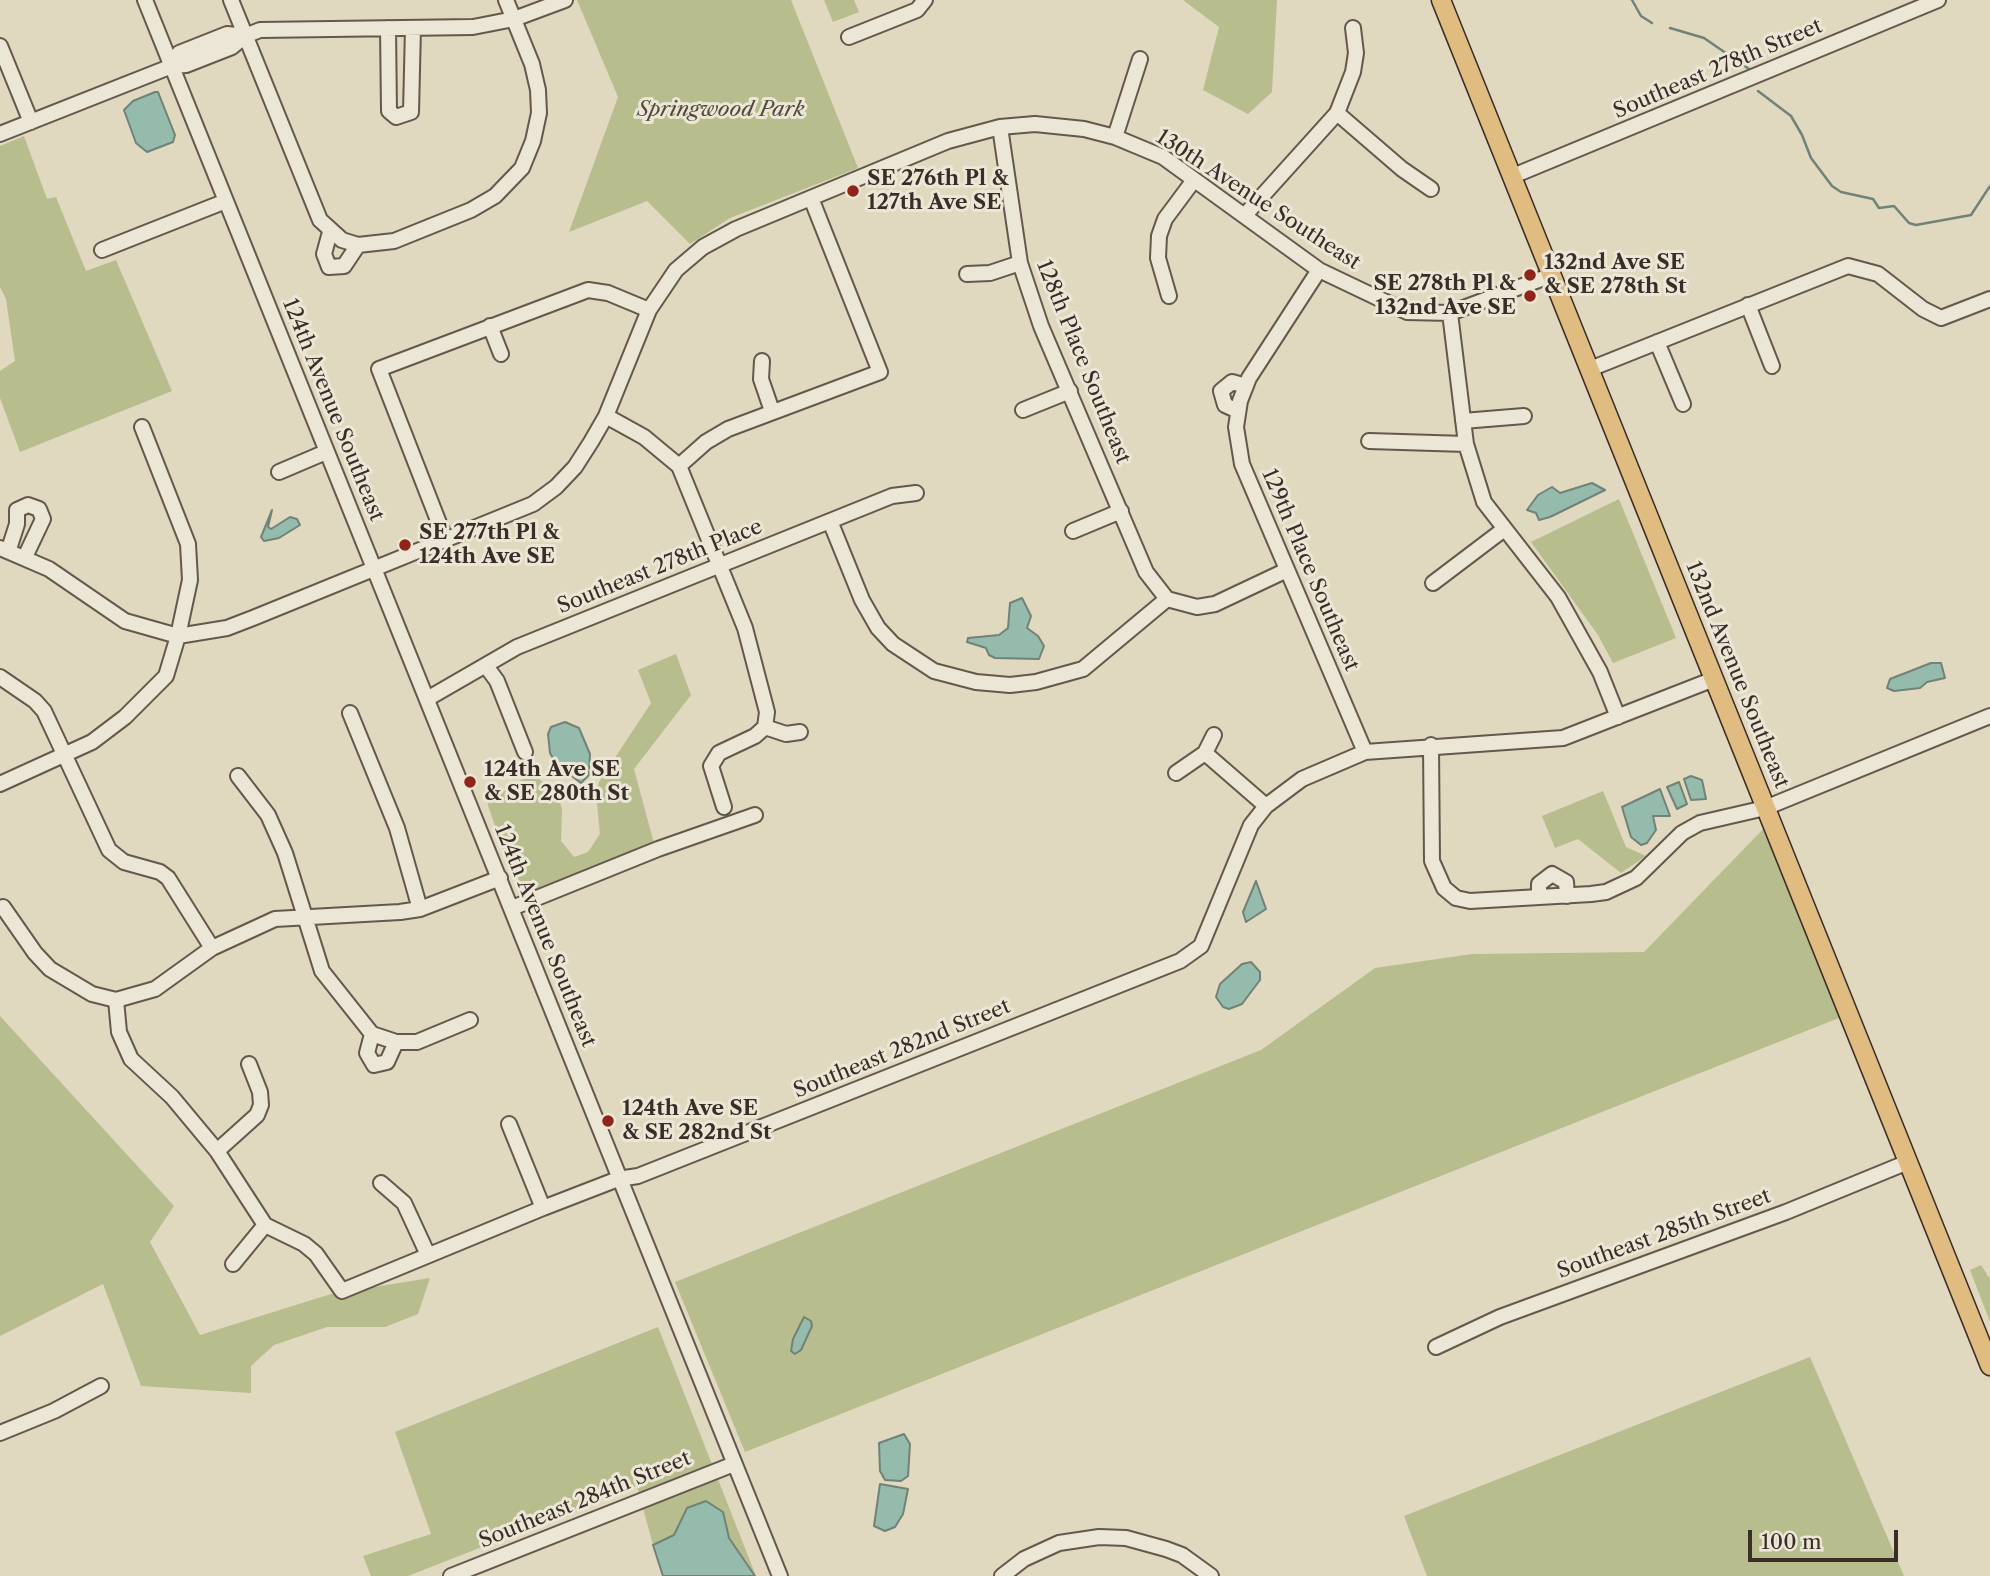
<!DOCTYPE html>
<html>
<head>
<meta charset="utf-8">
<style>
  body { margin:0 }
  #map { position:relative; width:1990px; height:1576px; overflow:hidden; background:#e0d8bf; font-family:"Libre Caslon Text",serif }
  canvas { display:block }
  .scale { position:absolute; left:1748px; top:1530px; width:150px; height:32px; box-sizing:border-box; border:4px solid #3a2d27; border-top:0; padding-left:9px; font-size:21px; line-height:24px; white-space:nowrap; color:#3a2d27; -webkit-text-stroke:5px #ebe6d5; paint-order:stroke }
</style>
</head>
<body>
<div id="map">
<canvas width="1990" height="1576"></canvas>
<div class="scale">100 m</div>
</div>
<script>
const ctx = document.querySelector('canvas').getContext('2d');
ctx.lineJoin = 'round';
function paint(path, color) {
  ctx.fillStyle = color;
  ctx.fill(path, 'evenodd');
}
function shape(rows) {
  const path = new Path2D();
  for (const r of rows) {
    path.moveTo(r[0], r[1]);
    for (let i = 2; i < r.length; i += 2) path.lineTo(r[i], r[i + 1]);
  }
  return path;
}
function stroke(path, color, width, dash) {
  ctx.strokeStyle = color;
  ctx.lineWidth = width;
  ctx.lineCap = dash ? 'butt' : 'round';
  ctx.setLineDash(dash || []);
  ctx.stroke(path);
}
function write(font, color, halo, rows, align = 'center') {
  ctx.font = font + ' "Libre Caslon Text",serif';
  ctx.lineWidth = 6;
  ctx.setLineDash([]);
  ctx.textBaseline = 'middle';
  ctx.strokeStyle = halo;
  ctx.fillStyle = color;
  for (const [text, x, y, turn = 0] of rows) {
    ctx.save();
    ctx.translate(x, y);
    ctx.rotate((+turn || 0) * Math.PI / 180);
    ctx.textAlign = isNaN(turn) ? turn : align;
    if (halo) ctx.strokeText(text, 0, 0);
    ctx.fillText(text, 0, 0);
    ctx.restore();
  }
}
paint(shape([
  [577,0,791,0,858,168,730,218,690,244,647,201,569,232,618,97],
  [824,0,854,0,859,12,833,22],
  [1183,0,1277,0,1272,92,1248,114,1203,90,1219,27],
  [24,136,47,199,56,197,86,271,116,260,172,391,20,452,0,398,0,371,15,361,6,299,0,287,0,146],
  [1619,499,1676,638,1613,663,1598,635,1531,542],
  [676,654,691,695,634,769,655,847,519,897,487,802,521,780,535,775,558,796,562,809,561,841,574,857,588,852,600,834,596,794,599,782,651,703,638,670],
  [1603,791,1626,847,1646,856,1621,873,1578,839,1555,848,1542,816],
  [1771,821,1849,1014,745,1452,675,1282,1261,1050,1375,968,1472,954,1644,952],
  [0,1016,174,1206,150,1242,200,1335,331,1294,430,1278,418,1314,385,1327,327,1327,274,1345,251,1366,251,1393,141,1386,103,1284,0,1336],
  [1981,1265,1990,1279,1990,1322,1970,1270],
  [658,1327,756,1576,729,1538,723,1512,687,1508,674,1535,653,1545,637,1486,408,1576,371,1576,363,1556,431,1534,395,1432],
  [1810,1357,1904,1576,1427,1576,1404,1516]
]), '#b8bd8e');
const water = shape([
  [155,92,158,92,175,135,173,142,147,152,136,143,124,110,133,101,155,92],
  [1592,483,1605,490,1550,517,1539,520,1536,513,1527,510,1538,495,1552,487,1560,493,1592,483],
  [272,510,268,527,271,529,290,517,297,519,300,525,279,538,264,541,261,537,272,510],
  [1022,598,1031,616,1027,628,1038,636,1044,646,1039,659,995,658,989,655,986,648,967,642,968,638,999,635,1008,628,1010,603,1022,598],
  [1931,663,1941,663,1945,678,1927,682,1920,688,1894,691,1887,688,1890,679,1931,663],
  [565,722,579,728,590,754,589,775,581,783,557,765,550,753,548,734,551,727,565,722],
  [1691,776,1702,780,1706,799,1691,800,1684,779,1691,776],
  [1679,782,1687,804,1677,809,1667,787,1679,782],
  [1660,789,1670,816,1653,816,1656,830,1647,843,1641,845,1631,837,1622,807,1660,789],
  [1256,881,1266,909,1246,922,1243,912,1256,881],
  [1251,962,1260,972,1260,980,1242,1004,1229,1009,1223,1007,1216,997,1220,984,1242,964,1251,962],
  [804,1317,811,1321,812,1326,801,1350,795,1354,791,1351,793,1339,804,1317],
  [904,1434,910,1444,908,1476,901,1481,885,1480,880,1471,879,1443,904,1434],
  [880,1484,908,1489,903,1514,895,1527,885,1531,874,1526,880,1484],
  [706,1501,723,1512,729,1538,755,1576,663,1576,653,1545,674,1535,687,1508,706,1501]
]);
paint(water, '#95bbac');
stroke(water, '#718277', 2);
stroke(shape([
  [1632,0,1641,16,1652,23],
  [1670,28,1704,38,1749,69],
  [1758,91,1791,116,1802,135,1811,158,1832,186,1841,192,1873,199,1879,208,1894,206,1909,223,1916,225,1971,215,1990,186]
]), '#718277', 2.5);
const minor = shape([
  [145,0,780,1576],
  [231,0,320,220,342,240,358,245,394,241,471,210,495,196,522,168,533,141,539,113,538,90,532,64,506,0],
  [388,28,389,111,396,117,411,112,413,28],
  [245,36,260,30,473,27,514,19,565,0],
  [849,37,917,10,925,0],
  [0,46,31,122],
  [1337,113,1402,169,1431,189],
  [1000,127,1020,263,1041,326,1146,572,1167,599],
  [0,134,172,66,186,65,232,47,245,36,227,34,179,53,172,66],
  [1115,137,1140,59],
  [1513,176,1938,0],
  [1245,215,1337,113,1353,72,1356,53,1353,28],
  [330,232,324,254,329,267,344,266,358,245],
  [102,250,226,201],
  [1319,270,1249,378,1240,401,1236,427,1242,464,1365,752],
  [967,274,990,273,1020,263],
  [1169,296,1158,258,1159,236,1165,219,1194,180],
  [1748,305,1772,366],
  [1450,313,1466,444,1484,502,1558,597,1600,672,1618,717],
  [490,326,501,354],
  [1657,342,1683,404],
  [762,361,761,379,772,411],
  [1590,369,1848,266,1878,274,1923,309,1941,318,1990,299],
  [1023,410,1070,391],
  [1238,411,1225,405,1221,391,1232,382,1246,386],
  [606,416,644,437,679,466,745,628,767,712,765,727],
  [1463,421,1524,416],
  [1369,441,1466,444],
  [679,466,706,442,728,429,880,372,811,198],
  [279,472,326,452],
  [830,521,862,600,878,628,893,644,934,671,976,682,1010,685,1036,682,1083,669,1167,599,1197,607,1215,604,1287,570],
  [1073,531,1121,511],
  [446,541,379,369,588,290,608,293,649,310],
  [0,548,49,569,125,621,178,636,190,580,188,544,142,427],
  [9,549,17,524,17,510,28,505,39,509,43,519,25,557],
  [1433,583,1503,530],
  [486,666,497,681,525,752],
  [0,677,35,701,44,711,109,850,124,862,160,872,168,878,212,948],
  [427,699,517,647,892,496,916,493],
  [350,713,397,828,420,909],
  [1431,745,1432,861,1444,888,1456,898,1470,901,1591,894,1606,892,1636,878,1682,833,1700,823,1765,808,1990,716],
  [1205,753,1266,806],
  [1176,773,1205,753,1214,735],
  [238,776,268,815,285,853,322,971,372,1034,396,1042,417,1042,470,1020],
  [0,784,92,742,125,717,166,676,178,636,227,628,253,618,533,504,556,487,575,467,591,442,606,416,649,310,676,270,703,247,736,229,948,141,1000,127,1035,124,1084,129,1115,137,1163,157,1319,270,1407,312,1450,313,1552,275],
  [724,807,711,766,719,753,755,736,765,727,786,734,800,732],
  [1539,897,1539,884,1552,874,1566,882,1567,896],
  [3,907,35,953,50,969,92,994,116,1000,155,989,212,948,275,919,400,912,420,909,500,878],
  [512,908,658,849,755,815],
  [116,1000,119,1032,131,1059,172,1097,217,1151,265,1225,304,1244,316,1254,342,1291,543,1208,618,1179,638,1176,1180,961,1201,946,1251,825,1266,806,1302,779,1365,752,1563,738,1714,679],
  [372,1034,367,1053,374,1065,387,1062,396,1042],
  [509,1124,543,1208],
  [217,1151,257,1115,261,1105,260,1092,249,1064],
  [381,1183,404,1203,428,1255],
  [233,1264,265,1225],
  [1436,1347,1500,1317,1786,1212,1908,1162],
  [0,1433,54,1411,101,1386],
  [451,1576,734,1464],
  [1002,1576,1024,1559,1059,1543,1099,1537,1126,1538,1166,1549,1182,1555,1211,1576]
]);
const major = shape([
  [1441,0,1990,1366]
]);
stroke(minor, '#64584d', 18);
stroke(major, '#3a2d27', 21);
stroke(minor, '#ebe6d5', 14);
stroke(major, '#e0bc80', 18);
for (const [x, y, r, color] of [
  [853,191,7,"#8f2418"],
  [1530,275,7,"#8f2418"],
  [1530,296,7,"#8f2418"],
  [405,545,7,"#8f2418"],
  [470,782,7,"#8f2418"],
  [608,1121,7,"#8f2418"]
]) {
  const dot = new Path2D();
  dot.arc(x, y, r, 0, 2 * Math.PI);
  ctx.fillStyle = color;
  ctx.fill(dot);
  stroke(dot, '#ebe6d5', 2.5);
}
write('21px', '#3a2d27', '#ebe6d5', [
  ["Southeast 278th Street",1718,69,-23],
  ["130th Avenue Southeast",1258,200,33],
  ["128th Place Southeast",1083,362,68],
  ["124th Avenue Southeast",333,410,68],
  ["Southeast 278th Place",660,567,-22],
  ["129th Place Southeast",1310,570,67],
  ["132nd Avenue Southeast",1737,675,68],
  ["124th Avenue Southeast",545,936,68],
  ["Southeast 282nd Street",902,1049,-22],
  ["Southeast 285th Street",1664,1234,-20],
  ["Southeast 284th Street",585,1500,-22]
]);
write('italic 21px', '#534a3c', '#ebe6d5', [
  ["Springwood Park",721,110]
]);
write('bold 21px', '#3a2d27', '#ebe6d5', [
  ["SE 276th Pl &",867,179],
  ["127th Ave SE",867,203],
  ["132nd Ave SE",1544,263],
  ["& SE 278th St",1544,287],
  ["SE 278th Pl &",1516,284,"right"],
  ["132nd Ave SE",1516,308,"right"],
  ["SE 277th Pl &",419,533],
  ["124th Ave SE",419,557],
  ["124th Ave SE",484,770],
  ["& SE 280th St",484,794],
  ["124th Ave SE",622,1109],
  ["& SE 282nd St",622,1133]
], 'left');
</script>
</body>
</html>
